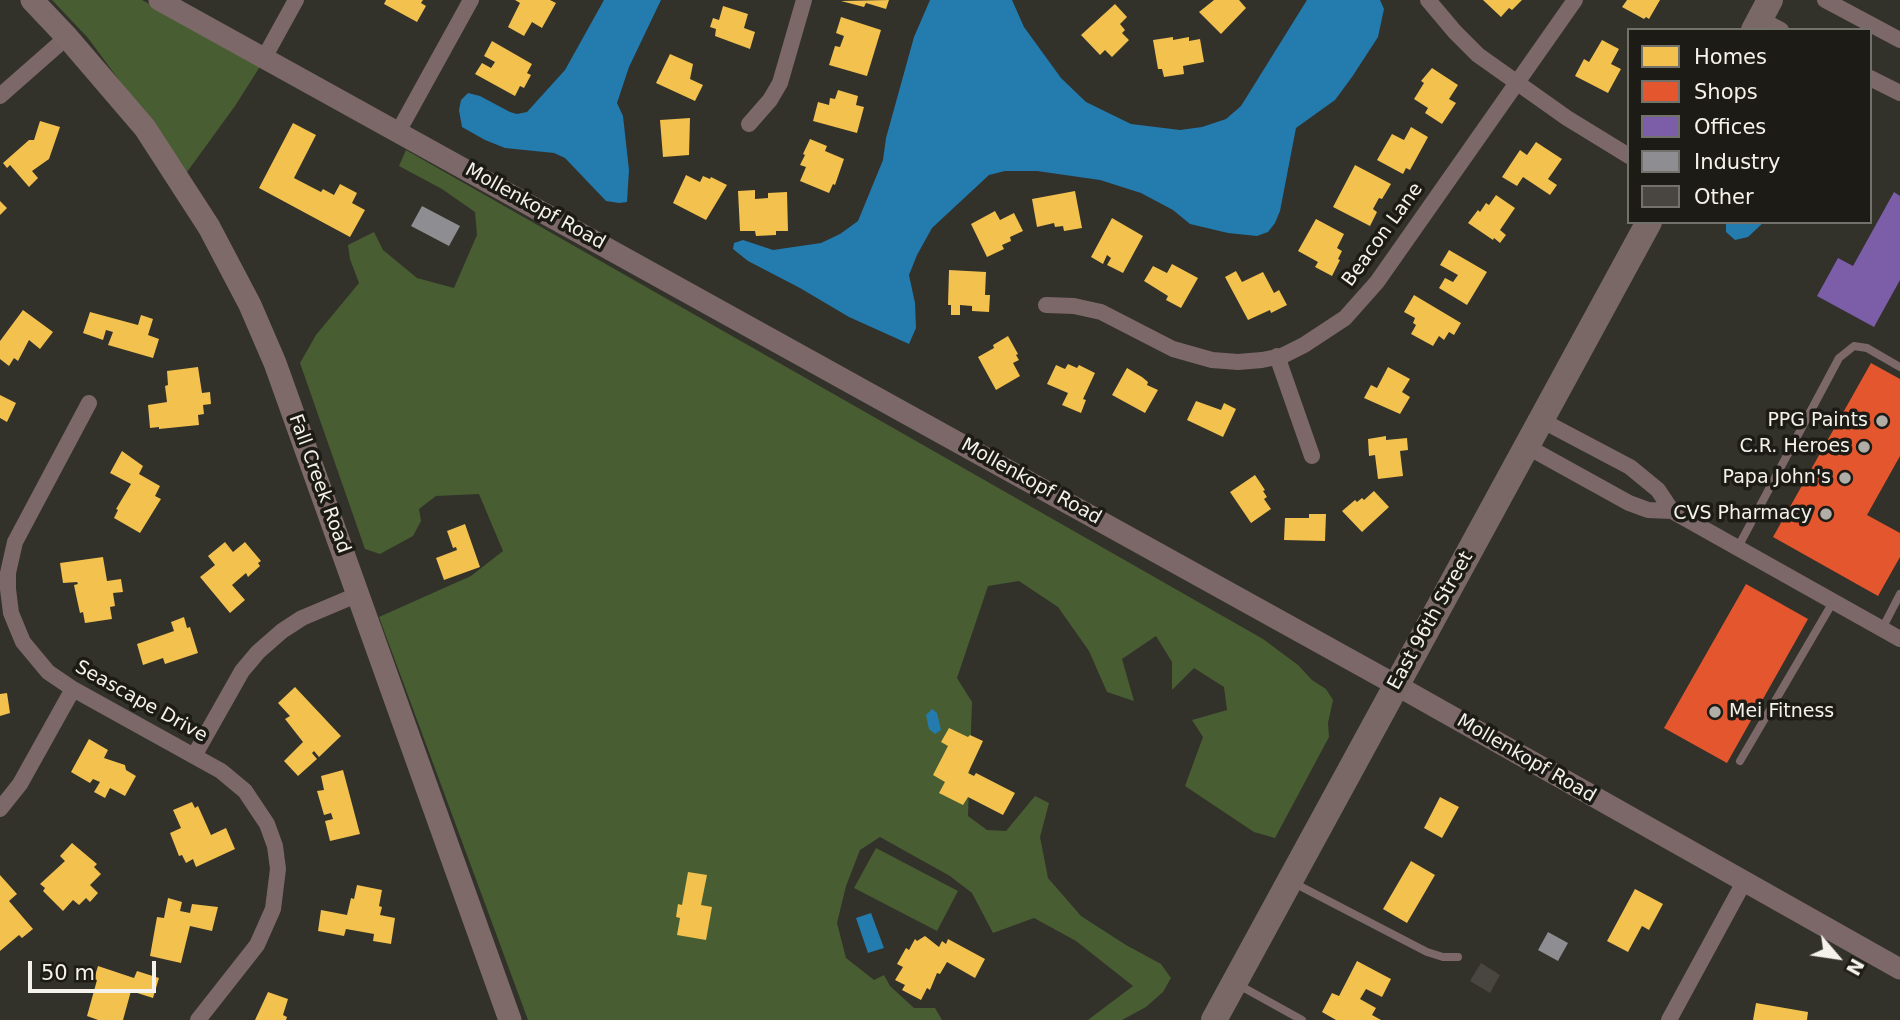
<!DOCTYPE html>
<html>
<head>
<meta charset="utf-8">
<style>
  body { margin:0 }
  #map { position:relative; width:1900px; height:1020px; overflow:hidden; background:#32312a; font-family:"DejaVu Sans",sans-serif }
  canvas { display:block }
  .legend { position:absolute; left:1627px; top:28px; width:245px; height:196px; box-sizing:border-box; background:#1c1b15; border:2px solid #72716a; margin:0; padding:9px 12px; list-style:none; font-size:21px; color:#f4f2ea }
  .legend li { display:flex; align-items:center; gap:14px; height:35px }
  .legend b { width:35px; border:2px solid #72716a }
  .north { position:absolute; left:1802px; top:922px; width:70px; height:70px; -webkit-text-stroke:5px #1c1b15; paint-order:stroke; rotate:119deg; font-size:19px; font-weight:700; line-height:28px; text-align:center; color:#f4f2ea }
  .north::after { content:''; display:block; margin:auto; width:24px; height:32px; background:#f4f2ea; clip-path:polygon(50% 0,100% 100%,50% 72%,0 100%) }
  .scale { position:absolute; left:28px; top:961px; width:128px; height:32px; box-sizing:border-box; border:4px solid #f4f2ea; border-top:0; padding-left:9px; font-size:21px; line-height:24px; white-space:nowrap; color:#f4f2ea; -webkit-text-stroke:5px #1c1b15; paint-order:stroke }
</style>
</head>
<body>
<div id="map">
<canvas width="1900" height="1020"></canvas>
<ul class="legend">
<li><b style="height:19px;background:#f2c14e"></b>Homes</li>
<li><b style="height:19px;background:#e4572e"></b>Shops</li>
<li><b style="height:19px;background:#7b5ea7"></b>Offices</li>
<li><b style="height:19px;background:#8d8d92"></b>Industry</li>
<li><b style="height:19px;background:#494641"></b>Other</li>
</ul>
<div class="north">N</div>
<div class="scale">50 m</div>
</div>
<script>
const ctx = document.querySelector('canvas').getContext('2d');
ctx.lineJoin = 'round';
function paint(path, color) {
  ctx.fillStyle = color;
  ctx.fill(path, 'evenodd');
}
function shape(rows) {
  const path = new Path2D();
  for (const r of rows) {
    path.moveTo(r[0], r[1]);
    for (let i = 2; i < r.length; i += 2) path.lineTo(r[i], r[i + 1]);
  }
  return path;
}
function stroke(path, color, width, dash) {
  ctx.strokeStyle = color;
  ctx.lineWidth = width;
  ctx.lineCap = dash ? 'butt' : 'round';
  ctx.setLineDash(dash || []);
  ctx.stroke(path);
}
function write(font, color, halo, rows, align = 'center') {
  ctx.font = font + ' "DejaVu Sans",sans-serif';
  ctx.lineWidth = 7;
  ctx.setLineDash([]);
  ctx.textBaseline = 'middle';
  ctx.strokeStyle = halo;
  ctx.fillStyle = color;
  for (const [text, x, y, turn = 0] of rows) {
    ctx.save();
    ctx.translate(x, y);
    ctx.rotate((+turn || 0) * Math.PI / 180);
    ctx.textAlign = isNaN(turn) ? turn : align;
    if (halo) ctx.strokeText(text, 0, 0);
    ctx.fillText(text, 0, 0);
    ctx.restore();
  }
}
paint(shape([
  [52,0,142,0,261,65,235,106,187,172,88,38],
  [406,150,1263,639,1298,665,1312,680,1326,689,1333,700,1328,723,1329,737,1275,838,1254,832,1185,786,1203,737,1192,720,1227,710,1224,687,1194,668,1172,690,1172,662,1156,636,1122,659,1134,701,1107,692,1089,651,1058,607,1019,581,988,586,957,678,972,702,968,816,987,830,1006,831,1035,796,1049,803,1040,837,1048,878,1081,916,1126,945,1161,964,1171,978,1163,992,1146,1007,1122,1020,1088,1020,1133,986,1076,941,1034,918,993,933,972,893,950,876,880,837,860,850,846,886,837,923,846,958,874,980,884,975,890,986,914,1008,935,1008,942,1020,528,1020,379,617,471,576,503,551,479,494,436,496,419,509,421,521,413,536,380,554,365,549,300,363,316,335,359,283,350,259,348,245,374,232,383,250,417,278,454,288,477,235,475,212,442,189,399,166],
  [876,848,958,891,937,931,854,888]
]), '#485e32');
paint(shape([
  [604,0,661,0,629,67,617,103,623,116,629,170,627,202,619,203,606,201,565,158,554,153,505,148,485,140,462,127,459,110,461,100,468,93,480,96,510,112,517,114,527,112,565,70],
  [930,0,1012,0,1024,27,1061,78,1086,102,1131,124,1180,130,1202,127,1226,119,1241,106,1307,0,1380,0,1384,9,1378,37,1352,77,1335,100,1296,128,1280,211,1275,223,1268,232,1257,236,1228,233,1190,224,1173,210,1141,193,1100,180,1037,171,1005,171,989,175,932,228,917,255,909,275,915,303,916,328,909,344,849,317,800,288,748,261,733,249,734,243,743,240,773,250,821,243,840,234,858,221,883,160,886,138,914,37],
  [1726,222,1764,222,1748,237,1735,240,1726,232],
  [932,709,937,713,941,730,935,734,929,729,926,715],
  [871,913,884,948,868,953,856,918]
]), '#237bae');
paint(shape([
  [386,0,423,0,421,3,426,6,417,22,384,4],
  [515,0,550,0,556,3,542,28,532,22,524,36,508,27,520,3],
  [889,0,886,9,866,3,864,7,841,1],
  [1214,0,1239,0,1246,8,1221,34,1199,12],
  [1483,0,1522,0,1512,10,1509,8,1501,17],
  [1627,0,1660,0,1649,19,1646,17,1644,19,1622,7],
  [1115,4,1127,17,1120,24,1125,30,1122,33,1129,40,1112,57,1105,50,1100,55,1081,35],
  [723,6,748,14,744,28,755,32,750,49,715,36,716,29,710,27,713,18,719,20],
  [841,17,881,30,867,76,829,65,835,46,840,47,844,36,836,33],
  [1173,37,1173,40,1189,37,1189,41,1200,39,1204,62,1183,66,1184,74,1164,77,1162,69,1158,69,1153,40],
  [1602,40,1619,49,1611,64,1621,69,1608,93,1575,76,1584,59,1589,62],
  [492,41,532,64,527,73,531,75,524,88,520,86,515,96,475,74,482,63,491,68,495,62,484,56],
  [670,54,693,64,690,79,703,85,695,101,656,83],
  [1432,68,1458,85,1449,99,1456,103,1442,124,1425,113,1428,108,1414,99,1424,83,1421,81],
  [838,90,858,96,856,105,864,107,857,133,813,121,818,102,829,105,830,98,835,99],
  [690,118,689,155,663,157,660,120],
  [40,121,60,127,49,159,32,171,38,178,29,187,10,165,7,168,3,163,29,140,34,140],
  [293,123,316,135,294,178,321,192,323,189,334,195,340,184,357,193,352,203,365,210,350,237,259,188],
  [1411,127,1428,137,1410,170,1406,168,1403,174,1377,160,1392,134,1404,140],
  [810,139,827,146,825,151,844,159,835,185,833,184,829,193,800,181,806,167,800,165,805,155,803,154],
  [1536,142,1562,159,1548,179,1557,185,1550,195,1523,177,1517,186,1502,177,1520,150,1527,155],
  [1355,165,1391,184,1382,199,1379,198,1373,209,1377,212,1370,226,1333,207],
  [686,175,700,182,703,176,710,179,711,177,727,185,706,220,673,203],
  [755,190,755,199,768,198,768,193,787,192,788,231,776,231,776,235,756,236,755,231,740,231,738,191],
  [1075,191,1082,228,1064,231,1063,226,1055,227,1054,223,1037,227,1032,199],
  [1496,195,1515,208,1500,230,1506,235,1500,243,1494,238,1493,240,1468,223,1478,210,1480,212,1486,203,1489,205],
  [0,201,7,208,0,215],
  [995,211,1000,220,1014,213,1023,231,1010,237,1011,241,1002,245,1004,249,987,257,971,224],
  [1112,218,1143,236,1123,273,1107,265,1111,258,1107,255,1103,264,1091,257],
  [1316,219,1344,234,1337,248,1342,251,1338,259,1340,260,1332,276,1315,267,1318,262,1298,251],
  [1449,250,1487,272,1467,305,1439,288,1445,278,1453,282,1458,275,1440,265],
  [1172,264,1198,278,1181,308,1166,300,1168,296,1144,281,1153,266,1167,273],
  [949,270,986,272,985,295,990,295,989,312,972,311,972,306,960,305,960,315,951,315,951,305,948,305],
  [1236,271,1242,282,1263,272,1274,293,1279,290,1287,305,1271,313,1270,310,1248,320,1225,277],
  [1414,295,1461,323,1454,335,1449,332,1444,340,1439,336,1433,346,1411,334,1416,325,1413,323,1415,318,1404,312],
  [23,310,53,332,40,349,29,340,18,361,14,358,9,366,0,359,0,341],
  [90,312,138,325,141,315,153,319,148,335,159,339,153,358,108,345,113,332,106,330,103,340,83,333],
  [1008,336,1018,354,1016,355,1019,360,1013,363,1020,376,996,390,978,357,994,348,993,345],
  [1068,364,1077,368,1079,365,1095,373,1083,399,1086,400,1081,413,1062,405,1068,393,1047,384,1056,365,1065,369],
  [198,367,202,393,210,392,211,404,203,405,204,414,198,415,199,425,159,429,159,427,150,428,148,405,167,402,165,386,168,385,167,371],
  [1388,367,1410,379,1402,392,1410,397,1400,414,1364,398,1371,385,1377,388],
  [1127,368,1142,377,1148,382,1147,385,1158,390,1145,413,1112,395],
  [0,395,16,403,7,422,0,418],
  [1196,401,1221,410,1224,403,1236,409,1223,437,1187,420],
  [1386,436,1386,440,1407,438,1408,450,1400,451,1403,476,1378,479,1375,455,1369,456,1368,439],
  [122,451,143,466,139,474,160,486,155,496,161,499,140,533,114,518,118,510,116,509,131,484,110,473],
  [1255,475,1265,490,1263,491,1267,497,1264,499,1271,509,1251,523,1230,492],
  [1374,491,1389,507,1362,532,1342,511,1355,500,1357,502,1362,498,1364,500],
  [1309,514,1326,514,1325,541,1284,540,1285,518,1309,518],
  [465,524,480,567,444,580,436,558,457,550,456,547,453,548,447,531],
  [225,542,233,552,245,542,261,561,258,563,260,566,248,577,246,573,232,585,245,600,230,613,200,577,215,565,208,556],
  [103,557,107,581,121,579,123,592,113,593,115,606,110,607,112,619,85,623,83,612,80,613,76,595,74,585,78,584,77,582,63,583,60,563],
  [184,617,187,628,190,627,198,653,165,664,163,658,143,665,137,644,174,631,171,622],
  [295,687,341,736,319,757,314,751,312,753,317,759,298,776,284,761,303,742,285,719,290,716,278,703],
  [7,693,10,713,0,716,0,694],
  [949,728,968,737,970,735,983,741,968,773,974,776,976,773,1015,793,1003,815,968,797,963,805,939,793,945,782,933,775,948,746,941,742],
  [89,739,108,750,104,758,125,765,126,770,136,776,125,796,110,788,105,798,94,792,100,782,93,779,90,783,71,772],
  [343,770,360,834,330,841,325,821,333,819,331,813,324,815,317,791,324,790,321,776],
  [1440,797,1459,807,1442,838,1424,828],
  [192,802,195,808,198,806,211,835,226,828,235,849,196,867,193,859,186,863,182,855,179,856,170,833,181,828,173,810],
  [72,843,97,864,94,867,101,874,90,885,98,893,90,902,86,898,79,905,73,900,63,911,43,891,45,888,40,884,65,861,60,856],
  [1411,861,1435,875,1407,923,1383,909],
  [688,872,707,875,701,905,712,907,706,940,677,935,680,918,676,917,678,904,682,905],
  [0,875,17,894,9,901,33,929,22,938,19,935,0,951],
  [357,885,382,890,379,906,382,907,380,915,395,918,391,944,373,941,374,934,346,929,344,936,318,931,321,910,347,915,351,898,354,899],
  [1635,889,1663,904,1649,930,1642,926,1628,952,1607,941],
  [168,898,182,902,180,911,190,913,192,904,218,907,212,931,190,926,181,963,150,956,157,917,164,918],
  [925,936,939,947,942,941,946,944,948,939,985,959,975,978,947,962,940,974,937,973,930,990,927,988,921,1000,902,990,905,985,895,980,903,967,897,964,906,948,909,950,915,939,917,941],
  [1357,961,1391,979,1382,997,1366,989,1360,999,1376,1008,1372,1015,1381,1020,1336,1020,1322,1012,1332,993,1339,996],
  [98,966,134,978,137,971,159,978,153,998,131,991,123,1020,98,1020,87,1016,97,980,94,979],
  [268,992,288,999,283,1015,287,1017,286,1020,255,1020],
  [1756,1003,1808,1012,1807,1020,1753,1020]
]), '#f2c14e');
paint(shape([
  [1871,363,1900,379,1900,456,1867,515,1900,533,1900,557,1878,596,1773,537],
  [1746,584,1808,619,1727,763,1664,728]
]), '#e4572e');
paint(shape([
  [1894,192,1900,196,1900,280,1874,327,1817,296,1838,258,1853,266]
]), '#7b5ea7');
paint(shape([
  [422,206,460,226,449,246,411,226],
  [1548,932,1568,943,1558,961,1538,950]
]), '#8d8d92');
paint(shape([
  [1481,963,1500,975,1490,993,1470,981]
]), '#494641');
stroke(shape([
  [1737,549,1839,358,1854,346,1867,348,1900,367],
  [1882,629,1900,594],
  [1740,761,1833,602],
  [1294,883,1427,952,1443,957,1458,957],
  [1237,984,1302,1020]
]), '#7c6868', 8);
stroke(shape([
  [1428,0,1455,32,1478,55,1567,118,1629,156],
  [1825,0,1900,40],
  [1760,19,1781,30],
  [264,58,296,0],
  [1870,78,1900,93],
  [0,96,67,37],
  [749,124,770,100,780,83,804,0],
  [398,132,471,0],
  [1046,305,1074,306,1101,312,1173,349,1212,360,1238,362,1262,360,1282,356,1304,345,1345,318,1377,282,1575,0],
  [1277,356,1312,456],
  [89,403,15,542,8,573,8,589,11,613,23,642,48,672,73,689,221,771,245,791,267,824,275,846,278,869,273,909,257,945,198,1020],
  [1541,420,1630,467,1658,490,1672,511,1900,639],
  [1526,446,1629,503,1648,510,1672,511],
  [194,756,242,671,258,652,282,631,302,618,359,594],
  [0,809,20,784,73,689],
  [1669,1020,1744,882]
]), '#7c6868', 16);
stroke(shape([
  [159,0,1396,685,1900,969]
]), '#7c6868', 21);
stroke(shape([
  [32,0,67,37,145,128,209,227,250,305,275,363,510,1020]
]), '#7e6a69', 23);
stroke(shape([
  [1754,30,1770,0],
  [1214,1020,1649,222]
]), '#796866', 26);
for (const [x, y, r, color] of [
  [1882,421,7,"#b0aea7"],
  [1864,447,7,"#b0aea7"],
  [1845,478,7,"#b0aea7"],
  [1826,514,7,"#b0aea7"],
  [1715,712,7,"#b0aea7"]
]) {
  const dot = new Path2D();
  dot.arc(x, y, r, 0, 2 * Math.PI);
  ctx.fillStyle = color;
  ctx.fill(dot);
  stroke(dot, '#1c1b15', 2.5);
}
write('19px', '#f4f2ea', '#1c1b15', [
  ["Mollenkopf Road",535,207,29],
  ["Beacon Lane",1383,235,-54],
  ["Mollenkopf Road",1031,482,29],
  ["Fall Creek Road",319,484,70],
  ["East 96th Street",1431,621,-61],
  ["Seascape Drive",141,702,29],
  ["Mollenkopf Road",1526,759,30]
]);
write('19px', '#f4f2ea', '#1c1b15', [
  ["PPG Paints",1868,421],
  ["C.R. Heroes",1850,447],
  ["Papa John's",1831,478],
  ["CVS Pharmacy",1812,514],
  ["Mei Fitness",1729,712,"left"]
], 'right');
</script>
</body>
</html>
